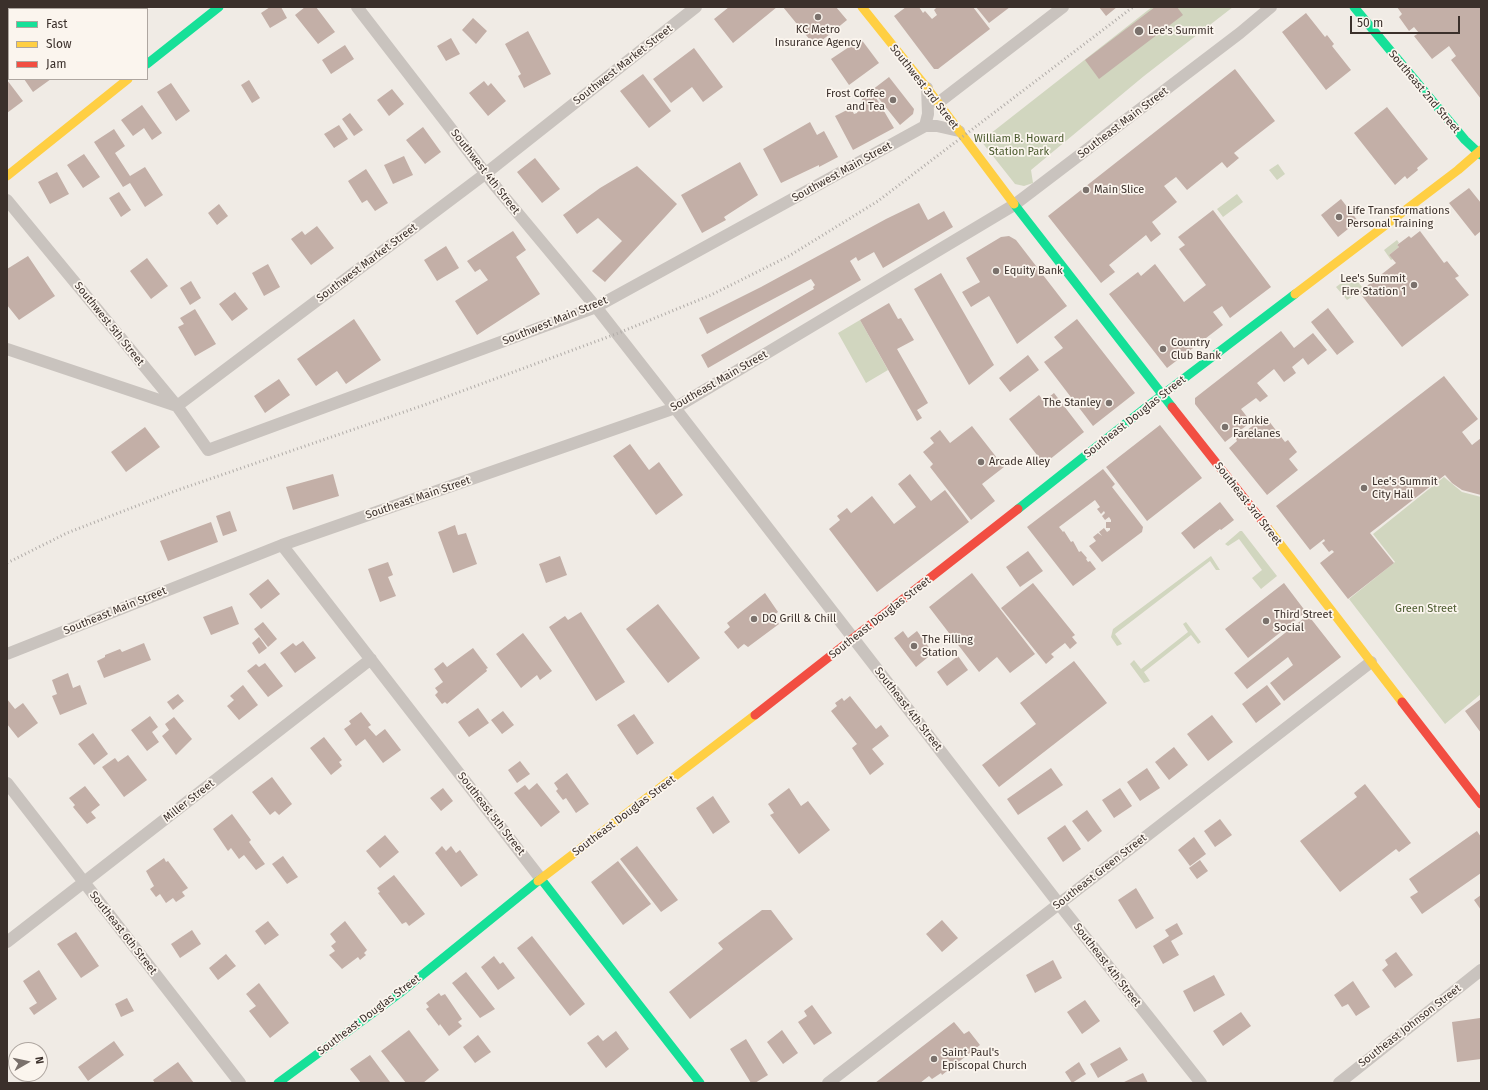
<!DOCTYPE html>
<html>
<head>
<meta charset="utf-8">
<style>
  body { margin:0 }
  #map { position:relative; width:1488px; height:1090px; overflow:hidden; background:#f0ebe5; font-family:"Fira Sans",sans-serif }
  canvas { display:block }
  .frame { position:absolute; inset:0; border:8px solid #3b302b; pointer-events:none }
  .legend { position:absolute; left:8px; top:8px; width:140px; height:72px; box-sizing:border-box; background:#fbf5ee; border:1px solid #aea6a0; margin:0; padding:5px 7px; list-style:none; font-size:12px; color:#3b302b }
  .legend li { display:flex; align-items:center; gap:8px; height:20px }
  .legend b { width:20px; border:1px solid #aea6a0 }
  .north { position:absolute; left:8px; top:1042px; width:40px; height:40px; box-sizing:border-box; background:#fbf5ee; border:1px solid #aea6a0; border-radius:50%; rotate:81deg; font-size:11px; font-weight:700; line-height:16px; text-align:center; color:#3b302b }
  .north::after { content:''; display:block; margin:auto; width:14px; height:18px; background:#7a716c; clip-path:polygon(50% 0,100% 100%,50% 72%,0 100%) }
  .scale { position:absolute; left:1350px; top:16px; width:110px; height:18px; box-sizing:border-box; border:2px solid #3b302b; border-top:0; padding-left:5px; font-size:12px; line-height:14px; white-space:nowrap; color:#3b302b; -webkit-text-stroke:3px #fbf5ee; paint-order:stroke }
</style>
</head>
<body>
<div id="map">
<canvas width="1488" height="1090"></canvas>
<div class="frame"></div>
<ul class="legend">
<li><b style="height:5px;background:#16e098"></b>Fast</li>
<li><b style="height:5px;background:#ffcf43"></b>Slow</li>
<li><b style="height:5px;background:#f24e42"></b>Jam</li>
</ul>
<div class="north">N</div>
<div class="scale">50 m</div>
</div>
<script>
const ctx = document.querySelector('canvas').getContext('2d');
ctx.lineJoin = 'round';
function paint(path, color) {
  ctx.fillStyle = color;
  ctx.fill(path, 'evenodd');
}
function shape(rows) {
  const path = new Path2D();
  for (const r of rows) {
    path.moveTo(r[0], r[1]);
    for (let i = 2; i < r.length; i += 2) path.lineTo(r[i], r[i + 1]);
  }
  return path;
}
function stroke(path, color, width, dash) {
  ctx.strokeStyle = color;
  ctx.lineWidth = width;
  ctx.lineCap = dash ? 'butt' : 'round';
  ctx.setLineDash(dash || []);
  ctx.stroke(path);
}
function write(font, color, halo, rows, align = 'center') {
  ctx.font = font + ' "Fira Sans",sans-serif';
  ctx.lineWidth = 3.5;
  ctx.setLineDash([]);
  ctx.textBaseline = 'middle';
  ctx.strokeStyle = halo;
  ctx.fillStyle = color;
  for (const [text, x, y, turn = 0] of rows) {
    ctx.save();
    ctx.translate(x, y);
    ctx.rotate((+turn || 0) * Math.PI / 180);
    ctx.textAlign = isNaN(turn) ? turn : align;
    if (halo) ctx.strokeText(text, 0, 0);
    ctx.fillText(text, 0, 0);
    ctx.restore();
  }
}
paint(shape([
  [1152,7,1233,7,1144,76,1031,170,1033,183,1024,186,1015,184,981,141],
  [1278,164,1285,174,1277,180,1269,170],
  [1237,194,1243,202,1223,217,1217,209],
  [1397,240,1399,243,1397,245,1399,247,1389,255,1393,259,1391,260,1384,250],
  [1352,275,1362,287,1356,292,1356,294,1347,300,1336,287],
  [860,320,888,370,866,383,838,333],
  [1444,477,1462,492,1481,497,1481,694,1445,724,1349,599,1395,562,1373,534],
  [1240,531,1242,531,1277,576,1261,589,1252,578,1262,570,1239,539,1228,546,1225,544],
  [1211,556,1220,570,1216,570,1210,561,1115,634,1122,644,1117,646,1111,637,1113,629],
  [1186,622,1201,642,1198,644,1191,635,1144,672,1150,681,1144,683,1130,664,1134,660,1141,669,1188,632,1183,624]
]), '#d1d6bf');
paint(shape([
  [98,7,117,7,118,9,95,9],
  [270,7,281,7,287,18,270,28,261,13],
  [305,7,316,7,335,32,318,44,295,15],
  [729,7,777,7,733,43,714,19],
  [783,7,836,7,847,20,815,46],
  [906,7,919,7,923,13,925,11,932,19,937,15,934,10,937,7,973,7,990,29,938,69,934,69,894,16],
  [976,7,1010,7,989,23],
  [1099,7,1117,7,1106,16],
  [1155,7,1177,7,1183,15,1099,79,1085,60],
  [1397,7,1481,7,1481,99,1451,60,1456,56,1449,46,1432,59,1414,36,1419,33,1414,27,1409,31,1399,17,1402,14],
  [1306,13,1325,37,1327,35,1334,44,1332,46,1351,70,1326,90,1282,32],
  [473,18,487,31,476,44,462,30],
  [528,31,551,74,524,88,518,76,521,74,505,44],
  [451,38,460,54,446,61,437,46],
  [861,39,879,63,849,85,831,59],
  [345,45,354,59,331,74,322,60],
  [694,48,723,87,703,102,692,87,671,103,653,79],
  [1235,69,1275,121,1234,153,1239,158,1227,168,1222,162,1187,190,1176,177,1164,186,1177,202,1152,222,1161,234,1151,242,1146,235,1109,265,1115,272,1101,283,1048,216],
  [643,74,671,111,649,128,620,91],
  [889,77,914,109,913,114,900,125,872,90],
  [24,79,51,79,33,92],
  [7,80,23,101,7,113],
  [249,80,260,98,252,103,241,85],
  [484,81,488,86,491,83,506,101,488,116,469,93],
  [171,83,190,111,176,121,157,92],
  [392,89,404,104,389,116,377,100],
  [872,91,894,128,853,150,835,116,851,108,854,114,857,113,863,97],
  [142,105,162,133,152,140,144,128,133,136,121,120],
  [1387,107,1428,159,1417,168,1418,170,1407,179,1405,176,1395,185,1354,133],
  [350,113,363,130,354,136,342,119],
  [810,122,817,135,824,131,838,157,819,167,819,165,781,183,763,149],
  [339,125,348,139,334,148,324,134],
  [423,127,441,152,425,164,406,140],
  [114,129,125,146,115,153,130,176,145,167,163,195,145,207,130,183,123,187,94,142],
  [84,154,100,177,83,188,67,165],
  [404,156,413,175,393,184,384,165],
  [535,158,560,189,542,203,517,172],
  [740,162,758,195,724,217,726,220,702,233,681,195],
  [637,166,677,204,605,282,592,271,622,241,598,218,577,234,563,215,600,188],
  [366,169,388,203,375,211,367,200,362,203,348,181],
  [57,172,69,194,50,204,38,182],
  [1469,188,1481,203,1481,231,1475,236,1449,203],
  [119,192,131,210,121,217,109,198],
  [1341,199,1358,221,1338,237,1321,215],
  [919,203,928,220,944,211,953,227,883,268,874,252,858,261,856,257,850,261,861,280,708,368,701,355,814,289,813,287,815,285,811,279,707,334,699,318,761,287,886,219],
  [219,204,228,216,217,225,208,213],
  [1213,210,1271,287,1230,318,1222,306,1213,312,1223,325,1167,368,1109,294,1138,272,1141,276,1155,264,1184,302,1206,285,1179,249,1185,245,1178,237],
  [317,226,334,248,311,265,291,239,302,231,305,235],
  [513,231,526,250,516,257,540,294,477,335,455,301,488,280,480,269,475,272,467,261],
  [1420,231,1444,263,1447,261,1459,276,1455,278,1469,295,1402,347,1359,292,1396,263,1389,255,1399,247,1397,245,1409,236,1411,238],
  [1009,236,1016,240,1067,306,1017,344,989,296,971,307,962,292,980,282,966,258,1001,237],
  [446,246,459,268,437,281,424,260],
  [28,256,55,296,19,320,7,305,7,269],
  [147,258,168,286,151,299,130,271],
  [268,264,280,287,264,296,252,273],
  [941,273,994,365,969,385,914,289],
  [191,281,201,298,190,305,180,288],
  [235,292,248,309,232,321,219,304],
  [889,303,898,319,901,318,914,340,897,349,928,403,917,410,922,418,917,421,860,320],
  [1328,308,1354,342,1337,355,1311,322],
  [195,309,216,344,195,356,178,327,184,324,180,318],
  [354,319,381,360,346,384,337,371,316,386,297,359],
  [1077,319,1135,393,1093,426,1044,362,1063,348,1054,337],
  [1281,331,1294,348,1313,333,1327,350,1308,365,1303,358,1292,367,1296,373,1284,382,1274,369,1257,383,1268,396,1260,402,1256,398,1241,409,1251,422,1225,442,1195,404,1195,398],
  [1028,355,1039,370,1010,392,999,378],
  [1444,376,1478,419,1462,432,1472,445,1481,438,1481,495,1462,490,1452,483,1445,475,1370,533,1394,563,1348,599,1320,563,1334,552,1332,550,1329,552,1322,543,1325,541,1324,539,1310,550,1276,506],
  [279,379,290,395,265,413,254,396],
  [1054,393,1084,432,1044,464,1009,419,1039,395,1044,401],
  [1265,416,1285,442,1288,440,1297,452,1289,459,1298,470,1267,495,1229,448,1237,441,1236,439],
  [1160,425,1202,478,1147,521,1106,467],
  [972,426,1004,467,982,484,995,501,971,520,930,467,933,464,923,452,934,443,930,438,940,430,950,443],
  [145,427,160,447,126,472,111,452],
  [630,444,649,470,659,462,683,495,656,515,613,456],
  [1103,469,1115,484,1112,487,1143,527,1142,532,1102,562,1089,546,1096,541,1093,537,1098,533,1102,536,1099,532,1104,528,1107,532,1110,530,1110,528,1106,528,1106,522,1111,522,1111,520,1109,517,1105,520,1102,516,1105,513,1104,511,1101,514,1097,509,1100,507,1095,500,1059,527,1063,532,1064,531,1071,542,1073,541,1079,552,1081,551,1087,558,1086,559,1088,562,1090,561,1096,569,1073,586,1027,527],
  [333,474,339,496,293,510,286,487],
  [910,474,931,501,945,490,969,522,877,592,829,529,840,520,837,516,847,508,851,513,872,496,894,524,916,507,898,484],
  [1220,502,1234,520,1221,530,1220,529,1194,549,1181,533],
  [230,511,237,531,223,536,216,516],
  [211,522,218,542,168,561,160,541],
  [455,525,458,535,466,533,477,564,453,573,438,532],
  [1028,551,1043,571,1020,587,1006,567],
  [560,556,567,575,546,583,539,564],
  [388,562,393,575,388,577,396,596,380,602,368,569],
  [972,573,1035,654,1010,673,997,657,979,672,929,607],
  [268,579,280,594,261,609,249,594],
  [1033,583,1075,635,1072,637,1077,643,1070,649,1065,643,1051,654,1054,657,1046,664,1001,608],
  [1284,583,1306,612,1248,658,1225,629],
  [765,593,778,612,773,616,779,624,748,647,744,644,738,649,724,632,730,627,727,623],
  [658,604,700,658,668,683,626,629],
  [232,606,239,624,211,635,203,617],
  [581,612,625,682,596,701,549,627,565,616,568,620],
  [1308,615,1341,657,1284,701,1270,683,1293,665,1288,657,1247,689,1234,673],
  [263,622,277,639,268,647,254,629],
  [903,631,908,638,917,631,933,653,916,667,894,638],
  [523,633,552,671,540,680,537,675,521,688,496,654],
  [259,637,267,648,259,654,252,643],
  [303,641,316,658,295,673,280,653,293,643,296,646],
  [144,643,151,660,104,678,97,661,105,657,105,655,120,649,122,652],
  [473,648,488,668,486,669,487,671,447,704,445,702,442,704,435,695,438,692,435,688,443,682,434,669,443,662,447,667],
  [958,656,968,670,947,686,937,672],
  [1074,661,1107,703,999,787,982,765,1036,724,1020,703],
  [265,663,283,686,268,697,247,671,256,664,259,667],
  [68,673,73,688,80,685,87,704,60,715,52,696,57,694,52,680],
  [243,685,258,705,239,720,227,706,234,700,230,696],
  [1267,685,1281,704,1256,723,1242,704],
  [178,694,184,701,173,710,167,702],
  [850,696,876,729,881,725,889,736,872,749,884,764,870,775,852,748,857,744,831,711,837,706,835,703,842,698,844,701],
  [7,699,15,709,23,703,38,723,18,738,7,724],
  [1481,699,1481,733,1465,711],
  [478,708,489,723,469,737,458,722],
  [503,711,514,725,502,734,491,720],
  [361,712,371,725,368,727,376,736,385,729,401,750,383,763,365,739,356,746,344,729,351,724,349,721],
  [634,714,654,743,637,755,617,725],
  [1212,715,1233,742,1208,761,1187,734],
  [150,716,158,727,152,732,159,742,147,751,131,730],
  [174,717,192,739,176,755,162,736,169,730,165,724],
  [93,733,108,754,94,765,78,744],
  [324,737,342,760,339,762,342,766,331,775,310,748],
  [1174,747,1188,765,1169,780,1155,762],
  [128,755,147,780,124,797,102,767,115,758,118,762],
  [520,761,530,774,517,783,508,770],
  [1051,768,1063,785,1018,815,1007,799],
  [1147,768,1160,788,1140,801,1127,782],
  [567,773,589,804,576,813,566,798,563,800,556,791,558,789,554,783],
  [272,777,292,804,279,815,275,811,270,815,252,792],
  [537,783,560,812,541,827,514,793,525,785,529,790],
  [1365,784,1411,843,1399,852,1396,849,1340,892,1300,841,1357,797,1354,793],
  [85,786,100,805,91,812,96,818,87,824,73,807,75,805,69,798],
  [443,788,453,801,441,811,430,798],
  [789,788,801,806,808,801,830,830,799,854,770,815,774,813,768,804],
  [1120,788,1132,806,1114,818,1102,800],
  [713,796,730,822,713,834,696,808],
  [1087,810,1102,831,1088,842,1072,821],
  [232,814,251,840,249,842,265,864,256,870,244,855,239,859,231,848,228,851,213,829],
  [1220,819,1232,835,1215,847,1204,831],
  [1065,825,1081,849,1063,862,1047,838],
  [1477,831,1481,837,1481,873,1422,914,1410,897,1418,892,1409,879],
  [385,835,399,852,380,868,366,851],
  [1194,837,1206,854,1190,866,1178,850],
  [442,846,446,851,451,846,456,853,460,850,478,875,461,887,435,853],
  [637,846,678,900,661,912,620,859],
  [283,856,298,877,287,884,272,864],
  [164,858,166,862,168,861,188,888,182,892,185,896,176,902,173,898,166,903,160,894,156,897,150,889,154,886,146,871],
  [1200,860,1208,871,1197,879,1189,868],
  [618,861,651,904,623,925,591,882],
  [394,875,425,914,409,926,406,922,402,924,378,893,380,892,377,888],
  [1136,888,1154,918,1136,929,1118,900],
  [1481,895,1481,910,1474,900],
  [762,910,771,910,793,939,690,1019,669,992,723,949,718,943],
  [942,920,958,938,942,952,926,934],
  [268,921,279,935,265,945,255,931],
  [345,921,367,950,364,953,366,955,360,960,358,957,342,969,329,955,335,951,331,946,336,942,330,934],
  [1177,923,1183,934,1171,941,1179,955,1163,964,1153,946,1169,936,1165,930],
  [192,930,201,944,180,958,171,944],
  [76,932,99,966,81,978,57,944],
  [532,936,585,1004,570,1016,517,948],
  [1396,952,1413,975,1395,988,1382,970,1388,965,1385,960],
  [226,954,236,966,218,980,209,968],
  [494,956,500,964,503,962,515,978,498,990,481,967],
  [1053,960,1062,978,1035,993,1026,975],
  [39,970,57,999,34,1015,29,1008,37,1003,23,981],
  [466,972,495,1009,480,1018,452,983],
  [1214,975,1225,995,1194,1012,1183,991],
  [1353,981,1370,1007,1356,1016,1348,1004,1342,1007,1334,995],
  [259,983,289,1023,270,1038,249,1011,256,1006,246,994],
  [439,993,441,996,445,994,462,1019,458,1022,462,1026,449,1036,440,1024,439,1026,426,1009,429,1007,426,1003],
  [127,998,134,1011,121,1017,115,1004],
  [1085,1000,1100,1021,1082,1034,1067,1012],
  [812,1005,832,1033,814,1045,798,1022,807,1016,804,1011],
  [1241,1012,1251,1026,1223,1046,1213,1031],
  [1480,1018,1481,1059,1457,1062,1452,1022],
  [954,1022,964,1034,969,1031,980,1045,942,1075,941,1073,932,1079,929,1076,920,1083,875,1083],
  [409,1030,439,1070,423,1083,406,1083,381,1051],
  [782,1030,798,1053,783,1064,767,1042],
  [616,1031,629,1049,606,1068,587,1043,598,1035,603,1041],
  [478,1035,491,1052,475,1063,463,1047],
  [746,1039,768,1075,755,1083,751,1083,730,1049],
  [114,1041,124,1055,88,1081,78,1067],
  [1120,1047,1128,1060,1098,1078,1090,1064],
  [370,1055,390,1082,388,1083,361,1083,350,1069],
  [178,1062,194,1083,155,1083,153,1080],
  [1079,1062,1086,1074,1072,1083,1065,1072],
  [1143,1073,1148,1083,1122,1083]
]), '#c3afa7');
stroke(shape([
  [357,7,496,187,596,307,675,408,1059,904,1201,1083],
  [938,103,1063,7],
  [925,126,928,114,927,88],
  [7,200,177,406,208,450,596,307,925,126,937,126,959,131],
  [7,349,177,406,485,174,696,7],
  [282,545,541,879],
  [7,654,282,545,675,408,1014,205,1240,33,1271,7],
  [7,783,240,1083],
  [7,942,371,659],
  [828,1083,1371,662],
  [1339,1083,1481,970]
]), '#c9c3be', 12);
stroke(shape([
  [1354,7,1465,140,1481,155],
  [147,64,219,7],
  [1014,204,1172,407],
  [1018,509,1149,405,1295,294],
  [541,879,700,1083],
  [278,1083,400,993,538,881]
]), '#16e098', 9);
stroke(shape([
  [862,7,927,88,1014,204],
  [7,176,128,79],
  [1295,294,1458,170,1481,150],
  [1267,527,1402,702],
  [538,881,755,715]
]), '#ffcf43', 9);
stroke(shape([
  [1172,407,1267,527],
  [1402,702,1481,804],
  [755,715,1018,509]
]), '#f24e42', 9);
stroke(shape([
  [7,563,67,533,175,491,427,404,616,334,711,295,789,256,878,201,1133,7]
]), '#b1aca8', 3, [1, 3]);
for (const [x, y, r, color] of [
  [818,17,4,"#7a716c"],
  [1139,31,5,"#7a716c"],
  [893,100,4,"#7a716c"],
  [1086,190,4,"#7a716c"],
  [1339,217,4,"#7a716c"],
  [996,271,4,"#7a716c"],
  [1414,285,4,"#7a716c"],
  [1163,349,4,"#7a716c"],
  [1109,403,4,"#7a716c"],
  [1225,427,4,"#7a716c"],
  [981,462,4,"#7a716c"],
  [1364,488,4,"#7a716c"],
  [754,619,4,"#7a716c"],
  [1266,621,4,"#7a716c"],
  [914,646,4,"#7a716c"],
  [934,1059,4,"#7a716c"]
]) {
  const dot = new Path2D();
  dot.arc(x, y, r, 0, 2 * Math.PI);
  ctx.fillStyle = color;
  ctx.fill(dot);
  stroke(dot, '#fbf5ee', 1.5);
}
write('11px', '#3b302b', '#fbf5ee', [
  ["KC Metro",818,30,"center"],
  ["Insurance Agency",818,43,"center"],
  ["Lee's Summit",1148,31],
  ["Frost Coffee",885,94,"right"],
  ["and Tea",885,107,"right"],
  ["Main Slice",1094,190],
  ["Life Transformations",1347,211],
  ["Personal Training",1347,224],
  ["Equity Bank",1004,271],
  ["Lee's Summit",1406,279,"right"],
  ["Fire Station 1",1406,292,"right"],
  ["Country",1171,343],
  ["Club Bank",1171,356],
  ["The Stanley",1101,403,"right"],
  ["Frankie",1233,421],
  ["Farelanes",1233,434],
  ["Arcade Alley",989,462],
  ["Lee's Summit",1372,482],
  ["City Hall",1372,495],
  ["Third Street",1274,615],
  ["Social",1274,628],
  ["DQ Grill & Chill",762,619],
  ["The Filling",922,640],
  ["Station",922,653],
  ["Saint Paul's",942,1053],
  ["Episcopal Church",942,1066]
], 'left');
write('11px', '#3b302b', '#fbf5ee', [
  ["Southwest Market Street",623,65,-38],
  ["Southwest 3rd Street",924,87,52],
  ["Southeast 2nd Street",1424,92,50],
  ["Southeast Main Street",1123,123,-37],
  ["Southwest 4th Street",485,172,52],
  ["Southwest Main Street",842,172,-29],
  ["Southwest Market Street",367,263,-37],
  ["Southwest Main Street",555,321,-22],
  ["Southwest 5th Street",109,324,51],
  ["Southeast Main Street",719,381,-30],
  ["Southeast Douglas Street",1135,417,-38],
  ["Southeast Main Street",418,498,-19],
  ["Southeast 3rd Street",1248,504,52],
  ["Southeast Main Street",115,611,-22],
  ["Southeast Douglas Street",880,618,-38],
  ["Southeast 4th Street",908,709,52],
  ["Miller Street",189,801,-38],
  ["Southeast 5th Street",491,814,52],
  ["Southeast Douglas Street",624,816,-37],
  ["Southeast Green Street",1100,872,-38],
  ["Southeast 6th Street",123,933,52],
  ["Southeast 4th Street",1107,965,52],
  ["Southeast Douglas Street",369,1015,-37],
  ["Southeast Johnson Street",1410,1026,-38]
]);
write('11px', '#4a5a2e', '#fbf5ee', [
  ["William B. Howard",1019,139],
  ["Station Park",1019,152],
  ["Green Street",1426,609]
]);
</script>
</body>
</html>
